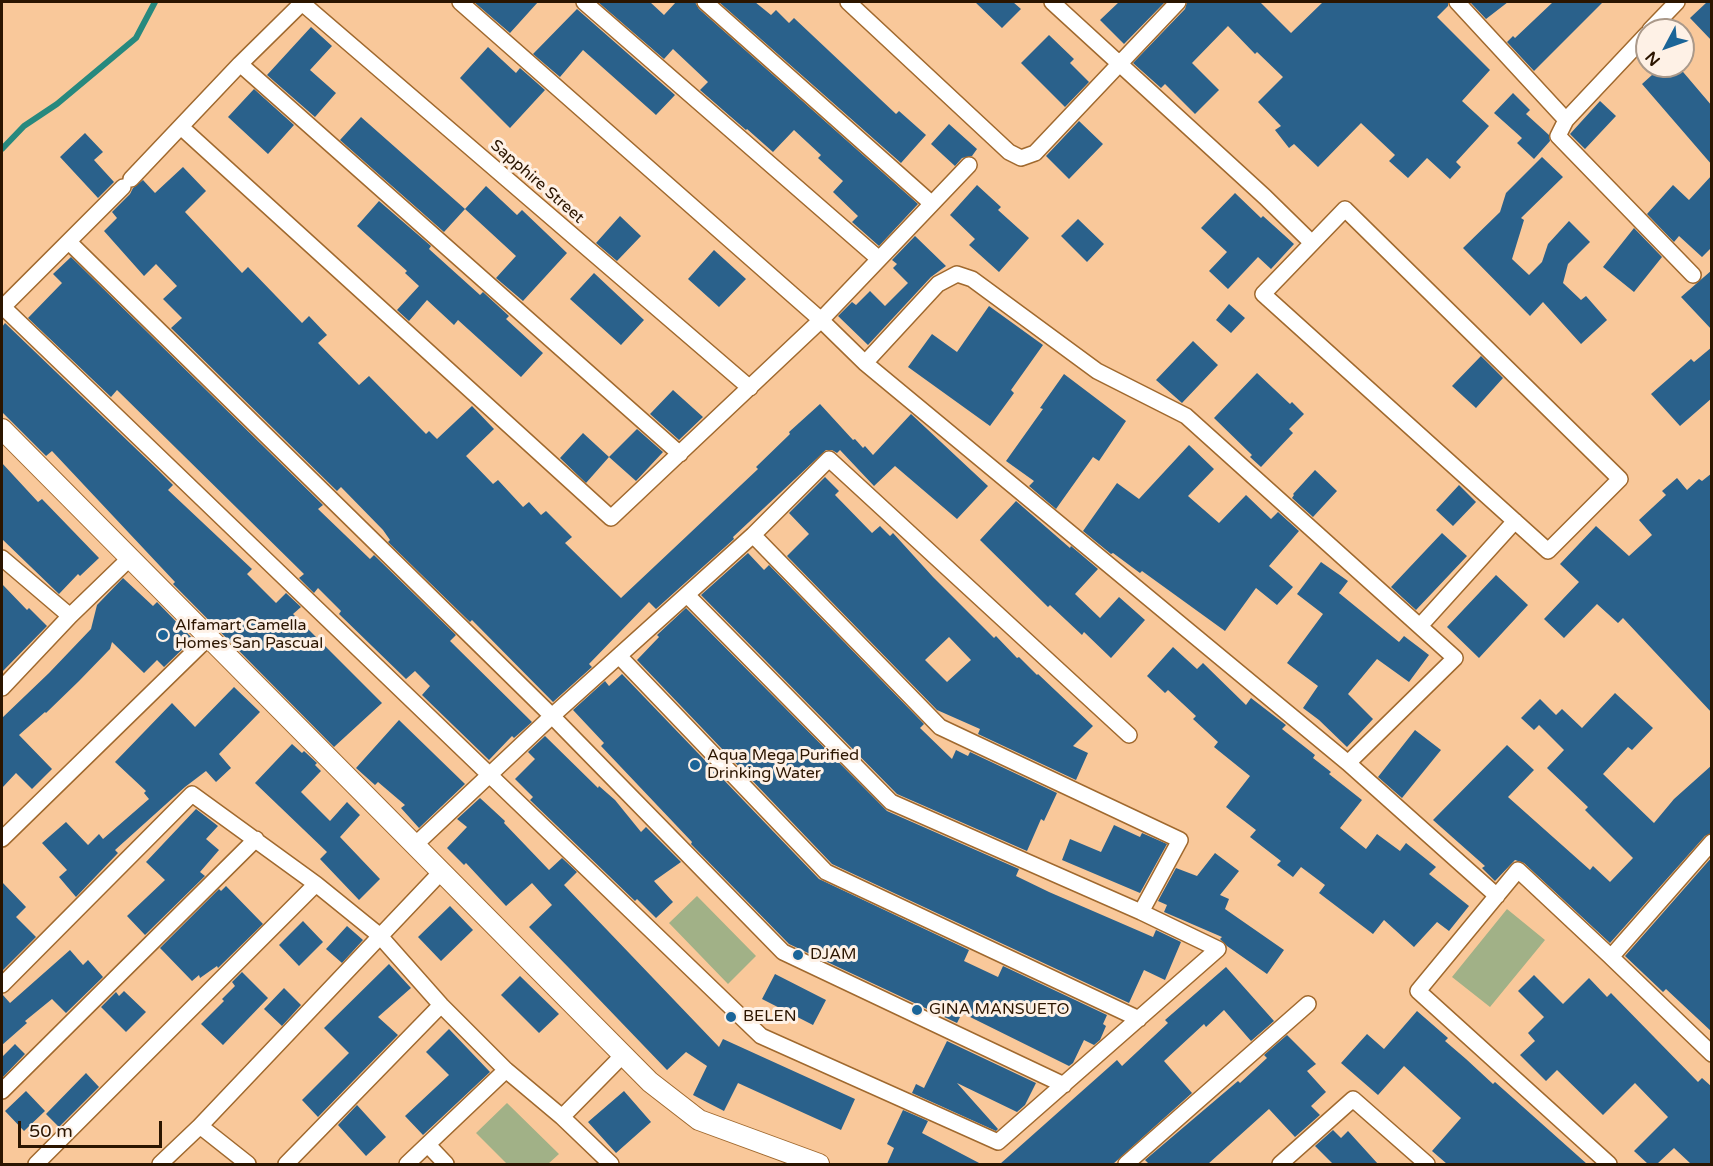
<!DOCTYPE html>
<html>
<head>
<meta charset="utf-8">
<style>
  body { margin:0 }
  #map { position:relative; width:1713px; height:1166px; overflow:hidden; background:#f9c89a; font-family:"Varela Round",sans-serif }
  canvas { display:block }
  .frame { position:absolute; inset:0; border:3px solid #2b1500; pointer-events:none }
  .north { position:absolute; left:1635px; top:18px; width:60px; height:60px; box-sizing:border-box; background:#fef1e6; border:2px solid #aa998a; border-radius:50%; rotate:229deg; font-size:16px; font-weight:700; line-height:24px; text-align:center; color:#2b1500 }
  .north::after { content:''; display:block; margin:auto; width:21px; height:27px; background:#1b6598; clip-path:polygon(50% 0,100% 100%,50% 72%,0 100%) }
  .scale { position:absolute; left:18px; top:1121px; width:144px; height:27px; box-sizing:border-box; border:3px solid #2b1500; border-top:0; padding-left:8px; font-size:18px; line-height:21px; white-space:nowrap; color:#2b1500; -webkit-text-stroke:4px #fef1e6; paint-order:stroke }
</style>
</head>
<body>
<div id="map">
<canvas width="1713" height="1166"></canvas>
<div class="frame"></div>
<div class="north">N</div>
<div class="scale">50 m</div>
</div>
<script>
const ctx = document.querySelector('canvas').getContext('2d');
ctx.lineJoin = 'round';
function paint(path, color) {
  ctx.fillStyle = color;
  ctx.fill(path, 'evenodd');
}
function shape(rows) {
  const path = new Path2D();
  for (const r of rows) {
    path.moveTo(r[0], r[1]);
    for (let i = 2; i < r.length; i += 2) path.lineTo(r[i], r[i + 1]);
  }
  return path;
}
function stroke(path, color, width, dash) {
  ctx.strokeStyle = color;
  ctx.lineWidth = width;
  ctx.lineCap = dash ? 'butt' : 'round';
  ctx.setLineDash(dash || []);
  ctx.stroke(path);
}
function write(font, color, halo, rows, align = 'center') {
  ctx.font = font + ' "Varela Round",sans-serif';
  ctx.lineWidth = 6;
  ctx.setLineDash([]);
  ctx.textBaseline = 'middle';
  ctx.strokeStyle = halo;
  ctx.fillStyle = color;
  for (const [text, x, y, turn = 0] of rows) {
    ctx.save();
    ctx.translate(x, y);
    ctx.rotate((+turn || 0) * Math.PI / 180);
    ctx.textAlign = isNaN(turn) ? turn : align;
    if (halo) ctx.strokeText(text, 0, 0);
    ctx.fillText(text, 0, 0);
    ctx.restore();
  }
}
paint(shape([
  [697,896,756,956,728,984,669,923],
  [1507,909,1545,940,1490,1007,1452,977],
  [507,1103,559,1154,548,1164,507,1164,476,1133]
]), '#a1b187');
stroke(shape([
  [2,149,24,126,57,104,136,38,155,2]
]), '#27897e', 6);
paint(shape([
  [474,2,538,2,510,33],
  [598,2,650,2,664,15,676,2,695,2,699,9,918,204,879,246,852,222,858,216,833,192,843,181,818,158,821,155,794,130,773,152,747,129,746,130,700,90,708,82,673,49,664,59],
  [719,2,755,2,771,15,776,10,789,23,794,18,896,114,899,111,926,135,901,163],
  [975,2,1013,2,1021,9,1002,28],
  [1119,2,1165,2,1124,44,1100,20],
  [1187,2,1260,2,1291,33,1323,2,1448,2,1448,6,1437,17,1490,70,1462,101,1489,126,1456,162,1461,167,1450,179,1427,158,1408,178,1389,161,1395,155,1361,123,1318,167,1294,144,1289,148,1275,130,1281,126,1258,102,1283,77,1257,52,1255,54,1228,26,1192,63,1219,90,1195,114,1165,84,1161,88,1133,63,1185,9],
  [1470,2,1508,2,1486,19],
  [1553,2,1603,2,1534,71,1507,42,1513,36,1515,38],
  [1707,2,1712,2,1712,41,1690,18],
  [577,9,675,95,656,115,583,50,560,77,533,54],
  [311,27,332,46,310,70,336,93,315,117,267,75],
  [1049,35,1074,59,1070,63,1089,82,1065,107,1021,63],
  [488,47,516,73,520,68,545,90,510,128,460,78],
  [1662,66,1678,66,1712,106,1712,165,1642,84],
  [254,89,294,125,268,154,228,117],
  [1513,93,1530,110,1526,114,1549,135,1550,141,1534,159,1517,143,1522,138,1494,113],
  [1600,101,1616,116,1585,149,1570,134],
  [361,117,465,209,444,232,340,140],
  [1079,121,1103,144,1069,179,1046,156],
  [949,124,977,149,972,156,962,158,955,166,931,144],
  [85,133,103,152,94,160,114,182,98,198,60,157],
  [1542,157,1563,177,1521,218,1524,220,1512,259,1529,275,1542,262,1548,244,1569,221,1590,242,1568,264,1563,283,1581,300,1586,296,1607,320,1581,344,1543,302,1530,316,1463,248,1500,212,1506,193],
  [183,167,206,191,185,212,242,273,248,267,302,323,309,316,327,335,318,343,359,385,369,376,426,434,429,431,437,439,472,406,494,429,466,456,493,484,498,480,523,507,529,502,541,515,546,511,572,537,565,543,621,598,758,469,756,467,790,434,789,432,820,404,853,440,855,439,863,448,865,446,873,455,911,414,988,486,957,519,895,466,874,486,840,450,837,453,832,450,826,450,733,537,734,539,656,609,649,602,589,664,592,667,553,702,472,620,470,622,388,542,390,540,383,530,341,487,337,491,171,328,182,318,163,299,177,286,156,264,144,276,104,231,117,218,112,212,130,194,133,188,143,180,155,193],
  [1712,175,1712,247,1702,257,1679,236,1674,242,1647,214,1673,185,1689,200],
  [977,185,1001,207,998,210,1029,238,999,272,969,245,975,239,950,215],
  [486,186,517,215,522,210,567,253,523,301,496,278,516,256,465,209],
  [1235,193,1261,218,1263,216,1294,244,1271,269,1258,257,1228,289,1209,271,1227,252,1201,228],
  [379,201,431,246,429,249,480,295,483,292,509,316,506,319,543,353,521,377,458,320,454,325,427,300,409,321,397,310,419,286,405,273,407,271,357,226],
  [620,216,641,236,617,261,596,243],
  [1078,219,1104,244,1087,262,1061,236],
  [1634,228,1662,257,1634,292,1603,267],
  [915,236,946,266,931,277,868,345,838,316,852,302,856,305,870,291,885,306,908,283,893,268,897,264,892,260],
  [714,250,746,279,719,307,688,279],
  [71,257,323,505,318,509,370,559,374,555,456,635,450,641,532,722,514,738,512,736,489,760,422,695,430,686,415,671,406,679,339,614,341,611,318,588,314,593,299,578,304,574,117,390,111,397,28,318,62,283,53,274],
  [1712,270,1712,330,1681,297],
  [594,273,644,320,621,345,570,299],
  [1229,304,1245,318,1231,333,1216,320],
  [989,306,1043,345,1011,390,1014,393,990,426,908,367,932,334,957,352],
  [5,323,157,469,173,485,168,490,252,569,247,574,276,603,286,593,301,607,293,614,382,703,334,747,173,584,175,582,52,451,46,456,2,412,2,327],
  [1193,341,1218,365,1182,403,1156,380],
  [1712,347,1712,398,1680,426,1651,394,1691,359,1694,362],
  [1481,356,1503,378,1476,408,1452,386],
  [1257,373,1290,404,1292,402,1304,414,1289,429,1293,433,1261,467,1250,457,1252,455,1214,418],
  [1064,374,1126,421,1099,461,1093,457,1056,509,1029,486,1034,481,1006,461,1043,409,1040,408],
  [673,390,703,417,679,440,650,414],
  [637,429,663,452,636,481,609,457],
  [583,433,609,457,586,483,560,458],
  [1189,445,1214,469,1188,496,1219,523,1246,495,1271,519,1278,512,1299,531,1269,566,1293,587,1277,605,1256,588,1225,631,1142,571,1140,573,1113,553,1111,554,1083,531,1117,483,1139,499],
  [2,463,38,502,42,499,99,558,80,576,78,574,59,594,2,539],
  [1315,470,1337,491,1313,517,1292,498,1294,495,1293,494],
  [1712,473,1712,713,1623,618,1618,623,1597,604,1564,638,1544,619,1579,582,1560,564,1596,526,1629,556,1652,535,1639,520,1666,495,1662,491,1677,478,1687,490,1699,479,1702,481],
  [825,477,839,491,835,495,872,533,880,526,890,536,893,533,933,577,994,638,996,636,1017,658,1019,657,1037,675,1038,674,1093,726,1073,746,1088,753,1076,780,978,734,980,729,937,710,787,556,809,534,789,513],
  [949,637,971,660,947,682,925,660],
  [1459,485,1476,502,1453,526,1436,510],
  [1016,501,1070,548,1071,546,1098,569,1075,594,1100,618,1119,597,1145,620,1111,658,1084,632,1082,635,1050,605,1048,607,980,540],
  [1442,533,1467,556,1416,610,1391,587],
  [748,553,764,570,769,565,924,724,920,728,952,759,956,750,968,756,970,752,1057,793,1044,821,1041,819,1027,851,897,794,701,595],
  [1321,562,1348,581,1339,593,1399,642,1404,636,1429,655,1409,682,1377,659,1348,694,1373,719,1347,747,1319,720,1303,708,1318,686,1287,663,1323,614,1297,594],
  [1496,575,1528,605,1479,658,1447,627],
  [123,578,153,606,157,602,193,639,164,667,157,660,144,673,112,642,110,649,79,681,46,713,45,712,19,735,52,769,32,789,16,773,2,788,2,718,49,673,91,629,97,605],
  [2,584,27,610,29,608,47,626,2,672],
  [686,608,887,811,1019,869,1016,876,1049,892,1153,937,1156,930,1181,942,1165,980,1144,970,1129,1003,832,864,637,660,659,637,657,635],
  [1173,647,1197,669,1203,663,1246,705,1251,698,1286,725,1282,729,1315,755,1313,758,1331,772,1329,774,1362,800,1340,828,1366,849,1377,834,1400,851,1406,843,1436,867,1429,874,1469,906,1449,931,1437,922,1414,947,1384,920,1373,934,1319,893,1325,885,1301,867,1293,877,1277,865,1281,861,1250,837,1256,830,1226,807,1250,776,1214,747,1218,742,1193,719,1196,716,1168,690,1165,693,1147,676],
  [622,674,819,879,969,950,964,961,998,977,1003,966,1107,1015,1103,1024,1106,1026,1100,1040,1094,1045,1084,1040,1073,1063,1069,1066,962,1013,957,1023,789,944,691,844,692,842,601,746,604,743,573,710,605,681,609,686],
  [234,687,260,712,219,754,231,768,216,782,206,771,185,787,115,850,118,853,76,897,59,877,67,870,42,843,66,822,88,845,99,834,103,839,149,799,144,793,146,791,115,762,172,703,195,727],
  [1615,693,1653,728,1632,750,1628,747,1603,774,1654,823,1674,799,1712,765,1712,833,1705,836,1610,943,1524,863,1515,860,1495,881,1482,868,1485,866,1433,820,1507,745,1534,770,1508,797,1590,870,1593,866,1610,882,1633,858,1585,810,1588,807,1547,768,1564,750,1539,725,1534,730,1521,718,1540,699,1556,715,1562,709,1582,728],
  [399,720,465,784,419,828,401,808,405,805,378,782,375,785,356,768],
  [1415,730,1441,750,1402,798,1378,777],
  [545,736,598,788,599,786,615,800,641,832,646,827,681,862,654,881,673,902,656,918,637,899,635,901,530,800,533,797,515,779,535,759,528,752],
  [292,744,302,753,304,751,317,763,315,765,321,771,301,792,330,821,347,802,360,815,340,837,380,879,359,900,320,859,327,852,255,783],
  [480,798,505,821,504,823,549,870,562,858,577,872,564,885,719,1047,723,1039,855,1099,841,1130,738,1083,724,1111,693,1095,707,1066,686,1052,667,1070,569,968,529,927,552,905,532,883,506,906,466,863,464,865,447,848,467,827,457,819],
  [196,809,218,826,206,839,219,850,200,872,205,876,145,935,127,916,165,880,146,862],
  [1114,825,1140,837,1142,833,1167,844,1140,893,1062,860,1070,839,1101,852],
  [1215,853,1239,871,1220,895,1229,899,1225,909,1284,950,1267,974,1227,946,1220,939,1222,937,1164,912,1167,905,1158,901,1176,868,1197,876],
  [1712,857,1712,1032,1666,989,1663,992,1625,956],
  [2,882,26,907,16,917,36,937,2,971],
  [226,886,263,924,218,968,217,966,200,978,199,975,192,981,160,948,219,889,221,891],
  [450,906,473,930,441,961,418,937],
  [303,921,323,942,299,966,279,945],
  [347,926,363,940,342,963,326,949],
  [70,950,83,965,88,960,103,977,66,1013,52,999,25,1021,27,1023,2,1045,2,994,10,1003],
  [389,964,411,988,378,1017,398,1035,318,1117,302,1100,349,1053,324,1028],
  [1226,967,1274,1021,1251,1041,1224,1010,1206,1027,1204,1024,1164,1061,1192,1093,1113,1164,1000,1164,1117,1060,1122,1066,1168,1023,1165,1020],
  [242,972,268,998,223,1045,201,1024,224,1001,222,999,235,986,232,982],
  [775,974,826,1000,813,1025,762,999],
  [1534,975,1563,1004,1589,978,1607,997,1611,993,1698,1082,1702,1078,1712,1087,1712,1164,1691,1164,1674,1148,1657,1164,1648,1164,1634,1151,1668,1117,1635,1083,1603,1115,1557,1070,1546,1081,1520,1055,1535,1041,1528,1033,1544,1017,1518,991],
  [520,976,559,1014,539,1033,501,995],
  [284,988,301,1005,282,1026,264,1009],
  [124,991,146,1012,126,1032,101,1007,116,992,119,996],
  [1417,1011,1448,1038,1445,1041,1466,1059,1493,1084,1495,1082,1587,1164,1447,1164,1432,1151,1461,1118,1404,1066,1378,1095,1341,1063,1367,1034,1384,1049],
  [449,1029,490,1072,423,1135,405,1116,449,1075,426,1052],
  [1287,1035,1316,1064,1307,1071,1326,1092,1311,1106,1320,1115,1295,1137,1269,1109,1208,1164,1149,1164,1145,1160,1238,1081,1240,1083,1267,1058,1264,1055],
  [947,1041,1036,1083,1025,1105,1017,1112,957,1083,998,1129,996,1131,912,1093,916,1084,924,1088],
  [15,1044,25,1054,2,1078,2,1057],
  [86,1073,99,1087,59,1127,46,1114],
  [26,1091,45,1111,24,1131,5,1111],
  [624,1091,651,1122,616,1153,588,1122],
  [357,1105,386,1137,366,1156,338,1125],
  [903,1110,928,1121,922,1133,981,1164,887,1164,894,1148,887,1144],
  [1333,1130,1341,1138,1348,1131,1378,1164,1333,1164,1315,1146]
]), '#2a618b');
const minor = shape([
  [301,2,750,388],
  [460,2,821,320,865,363,1348,763,1497,896],
  [584,2,879,259],
  [705,2,931,203],
  [848,2,1009,152,1021,158,1035,153,1178,2],
  [1052,2,1265,197,1312,243],
  [1457,2,1566,120,1558,136,1693,275],
  [1650,30,1677,2],
  [240,64,680,454],
  [1566,120,1647,34],
  [181,127,611,518,821,320,969,165],
  [131,179,240,64,303,2],
  [1345,209,1620,479,1548,551,1263,294,1345,209],
  [69,242,552,716,783,952,1064,1085],
  [3,307,761,1036,998,1142,1218,949,1141,912,891,802,688,596],
  [2,308,123,187],
  [865,363,938,284,957,274,972,279,1097,371,1186,416,1455,658,1348,763],
  [753,535,940,727,1180,840,1141,912],
  [2,558,70,616],
  [1420,626,1515,521],
  [619,656,826,872,1139,1019],
  [2,688,70,616,130,558],
  [2,839,209,637],
  [416,844,552,716,753,535,829,459,1129,735],
  [1611,957,1712,1054],
  [2,985,192,794,316,884,379,935,441,1005,506,1070,562,1117,611,1164],
  [2,1091,256,839],
  [562,1117,623,1055],
  [200,1126,442,871],
  [428,1145,446,1164],
  [36,1164,316,884],
  [160,1164,200,1126,248,1164],
  [286,1164,441,1005],
  [407,1164,506,1070],
  [1126,1164,1308,1004],
  [1280,1164,1353,1099,1427,1164],
  [1609,1164,1418,991,1518,870,1611,957,1712,842]
]);
const tertiary = shape([
  [2,429,650,1082,699,1120,819,1164]
]);
stroke(minor, '#a0692e', 18);
stroke(tertiary, '#a0692e', 22);
stroke(minor, '#fff', 15);
stroke(tertiary, '#fff', 20);
for (const [x, y, r, color] of [
  [163,635,6,"#1b6598"],
  [695,765,6,"#1b6598"],
  [798,955,6,"#1b6598"],
  [917,1010,6,"#1b6598"],
  [731,1017,6,"#1b6598"]
]) {
  const dot = new Path2D();
  dot.arc(x, y, r, 0, 2 * Math.PI);
  ctx.fillStyle = color;
  ctx.fill(dot);
  stroke(dot, '#fef1e6', 2);
}
write('16px', '#2b1500', '#fef1e6', [
  ["Sapphire Street",537,182,41]
]);
write('16px', '#2b1500', '#fef1e6', [
  ["Alfamart Camella",175,626],
  ["Homes San Pascual",175,644],
  ["Aqua Mega Purified",707,756],
  ["Drinking Water",707,774],
  ["DJAM",810,955],
  ["GINA MANSUETO",929,1010],
  ["BELEN",743,1017]
], 'left');
</script>
</body>
</html>
